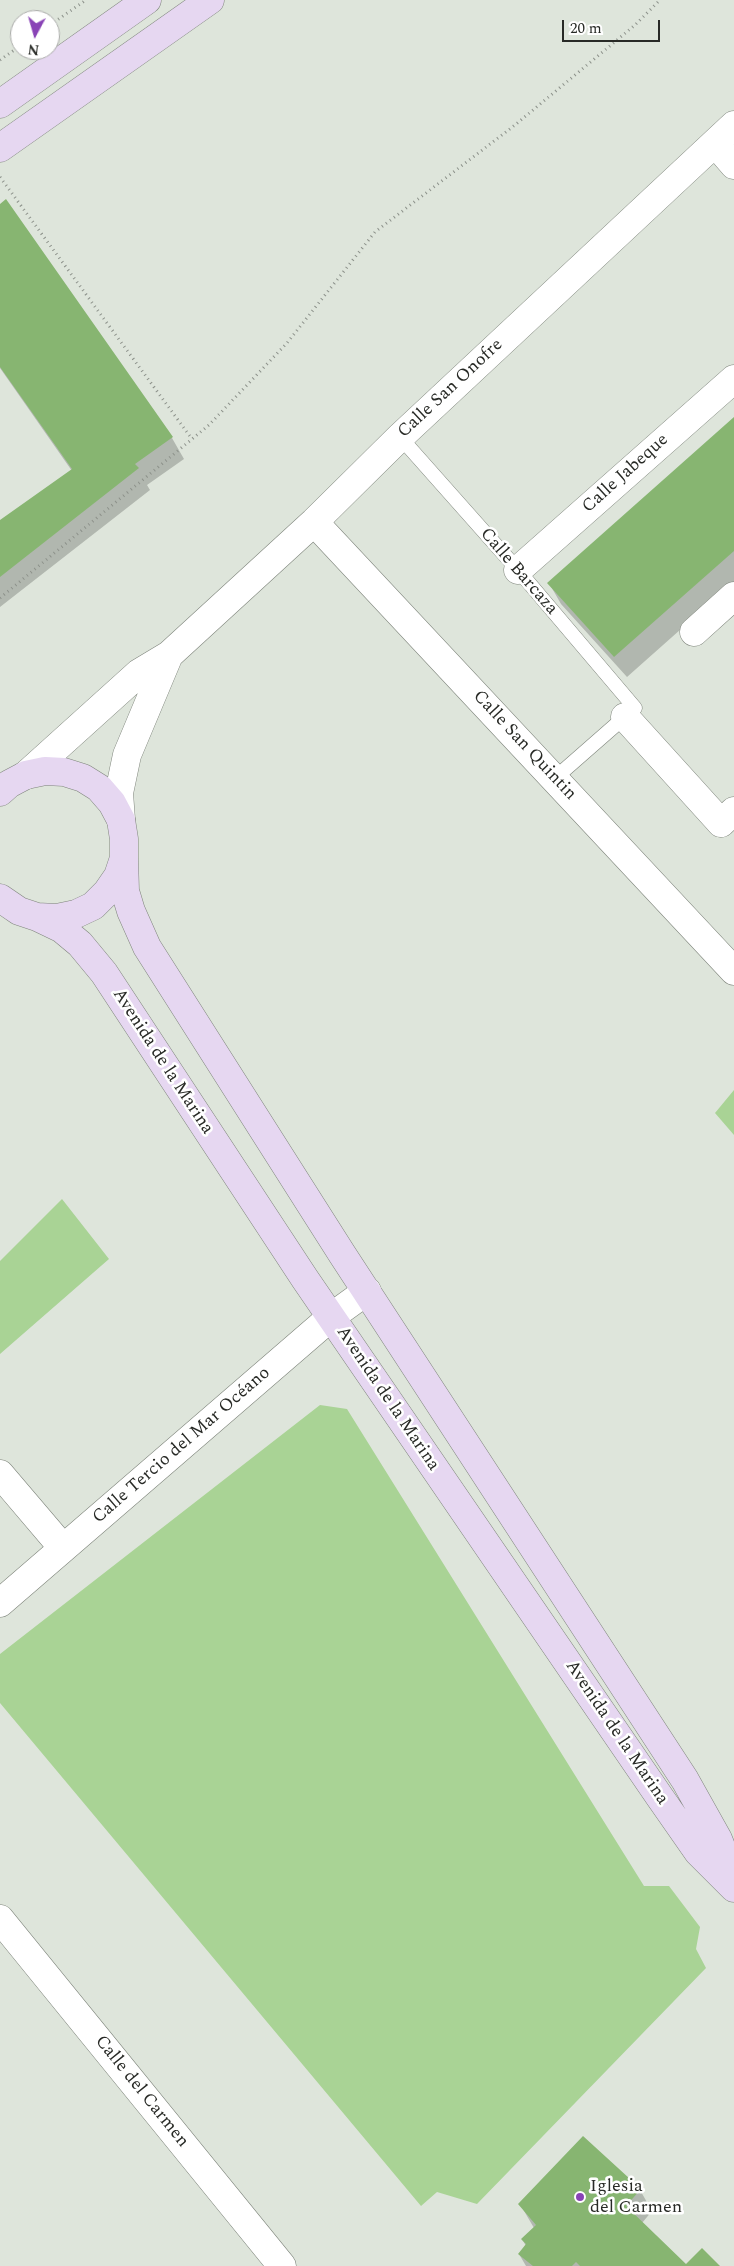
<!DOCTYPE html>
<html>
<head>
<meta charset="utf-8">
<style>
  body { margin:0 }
  #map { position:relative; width:734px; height:2266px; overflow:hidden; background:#dee5db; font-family:Spectral,serif }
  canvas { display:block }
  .north { position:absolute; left:10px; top:10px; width:50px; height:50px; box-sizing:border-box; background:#fff; border:1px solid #a9aaa8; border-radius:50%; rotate:186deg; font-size:14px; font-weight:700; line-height:20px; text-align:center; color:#282a26 }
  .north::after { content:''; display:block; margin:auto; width:18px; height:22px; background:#8943b6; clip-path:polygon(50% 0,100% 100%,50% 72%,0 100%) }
  .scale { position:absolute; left:562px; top:20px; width:98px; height:22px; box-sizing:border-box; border:2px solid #282a26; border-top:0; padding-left:6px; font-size:15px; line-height:18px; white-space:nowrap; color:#282a26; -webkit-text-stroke:4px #fff; paint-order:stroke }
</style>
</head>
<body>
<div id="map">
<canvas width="734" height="2266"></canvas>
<div class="north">N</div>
<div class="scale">20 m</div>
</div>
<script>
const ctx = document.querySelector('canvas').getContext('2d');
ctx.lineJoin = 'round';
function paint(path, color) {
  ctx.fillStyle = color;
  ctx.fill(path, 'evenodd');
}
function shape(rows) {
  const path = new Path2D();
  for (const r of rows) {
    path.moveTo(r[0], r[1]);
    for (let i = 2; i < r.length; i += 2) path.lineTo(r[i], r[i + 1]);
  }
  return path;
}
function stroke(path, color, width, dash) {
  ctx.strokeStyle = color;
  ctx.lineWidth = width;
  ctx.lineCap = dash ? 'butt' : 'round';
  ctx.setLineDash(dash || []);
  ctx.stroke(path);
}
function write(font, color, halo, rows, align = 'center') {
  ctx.font = font + ' Spectral,serif';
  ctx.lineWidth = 5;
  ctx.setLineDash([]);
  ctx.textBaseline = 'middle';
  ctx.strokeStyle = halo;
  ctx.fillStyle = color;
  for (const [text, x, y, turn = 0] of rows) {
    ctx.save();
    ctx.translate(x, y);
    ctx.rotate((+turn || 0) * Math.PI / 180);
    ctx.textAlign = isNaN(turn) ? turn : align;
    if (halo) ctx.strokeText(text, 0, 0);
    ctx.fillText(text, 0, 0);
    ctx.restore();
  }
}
paint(shape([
  [734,1090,734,1135,715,1113],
  [62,1199,109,1259,0,1354,0,1261],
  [320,1405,347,1409,644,1886,669,1886,700,1927,696,1949,706,1968,477,2204,437,2192,421,2206,0,1703,0,1654]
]), '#a9d395');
paint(shape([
  [6,201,172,438,184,459,147,485,150,490,0,607,0,521,72,471,0,368,0,205],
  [734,419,734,582,627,677,561,604,549,583],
  [583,2138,640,2190,652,2211,642,2223,686,2266,526,2266,519,2254,526,2246,522,2239,534,2228,520,2204]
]), '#0003');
paint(shape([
  [6,199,173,437,135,464,139,468,0,577,0,520,72,469,0,367,0,204],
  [734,417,734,551,614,657,547,583],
  [583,2136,641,2189,626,2206,686,2264,702,2248,720,2266,580,2266,576,2262,572,2266,533,2266,518,2254,526,2244,521,2239,536,2225,518,2204]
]), '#87b571');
const lane = shape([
  [400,437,518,570,635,708,554,779]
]);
const street = shape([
  [715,143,734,165],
  [314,522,734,971],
  [518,570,734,379],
  [694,632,734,596],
  [625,717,721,823,734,811],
  [26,775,139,673,169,655,314,522,400,437,734,125],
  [121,820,119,793,127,755,169,655],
  [0,1474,63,1548],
  [0,1603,331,1317,367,1291],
  [0,1919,282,2266]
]);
const secondary = shape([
  [0,104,147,0],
  [0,148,210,0],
  [0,792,9,784,26,775,45,771,64,772,83,778,99,788,112,803,121,820,124,839,124,858,118,876,107,892,93,906,76,914,57,918,37,917,19,911,0,898],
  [124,858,125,891,131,911,147,947,342,1254,685,1780,718,1839,734,1880],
  [37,917,62,929,80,944,104,973,305,1279,659,1796,698,1852,734,1888]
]);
stroke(lane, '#7e847b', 15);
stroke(street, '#7e847b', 29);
stroke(secondary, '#7e847b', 29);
stroke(shape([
  [50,25,86,0],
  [0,60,20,46],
  [0,177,192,439],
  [0,598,209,425,287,343,375,232,515,125,635,25,660,0]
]), '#8c918a', 3, [1, 4]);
stroke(lane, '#fff', 14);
stroke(street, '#fff', 28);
stroke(secondary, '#e6d7f1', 28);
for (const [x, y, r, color] of [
  [580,2197,5,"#8943b6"]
]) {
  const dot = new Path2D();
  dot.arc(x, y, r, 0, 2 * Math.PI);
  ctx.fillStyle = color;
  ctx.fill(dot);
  stroke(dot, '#fff', 2);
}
write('18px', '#282a26', '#fff', [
  ["Calle San Onofre",451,389,-43],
  ["Calle Jabeque",626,474,-42],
  ["Calle Barcaza",518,572,49],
  ["Calle San Quintin",524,746,47],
  ["Avenida de la Marina",162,1062,57],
  ["Avenida de la Marina",387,1399,56],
  ["Calle Tercio del Mar Océano",182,1446,-41],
  ["Avenida de la Marina",616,1733,56],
  ["Calle del Carmen",141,2092,51]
]);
write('18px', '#282a26', '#fff', [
  ["Iglesia",590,2187],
  ["del Carmen",590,2208]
], 'left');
</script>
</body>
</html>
